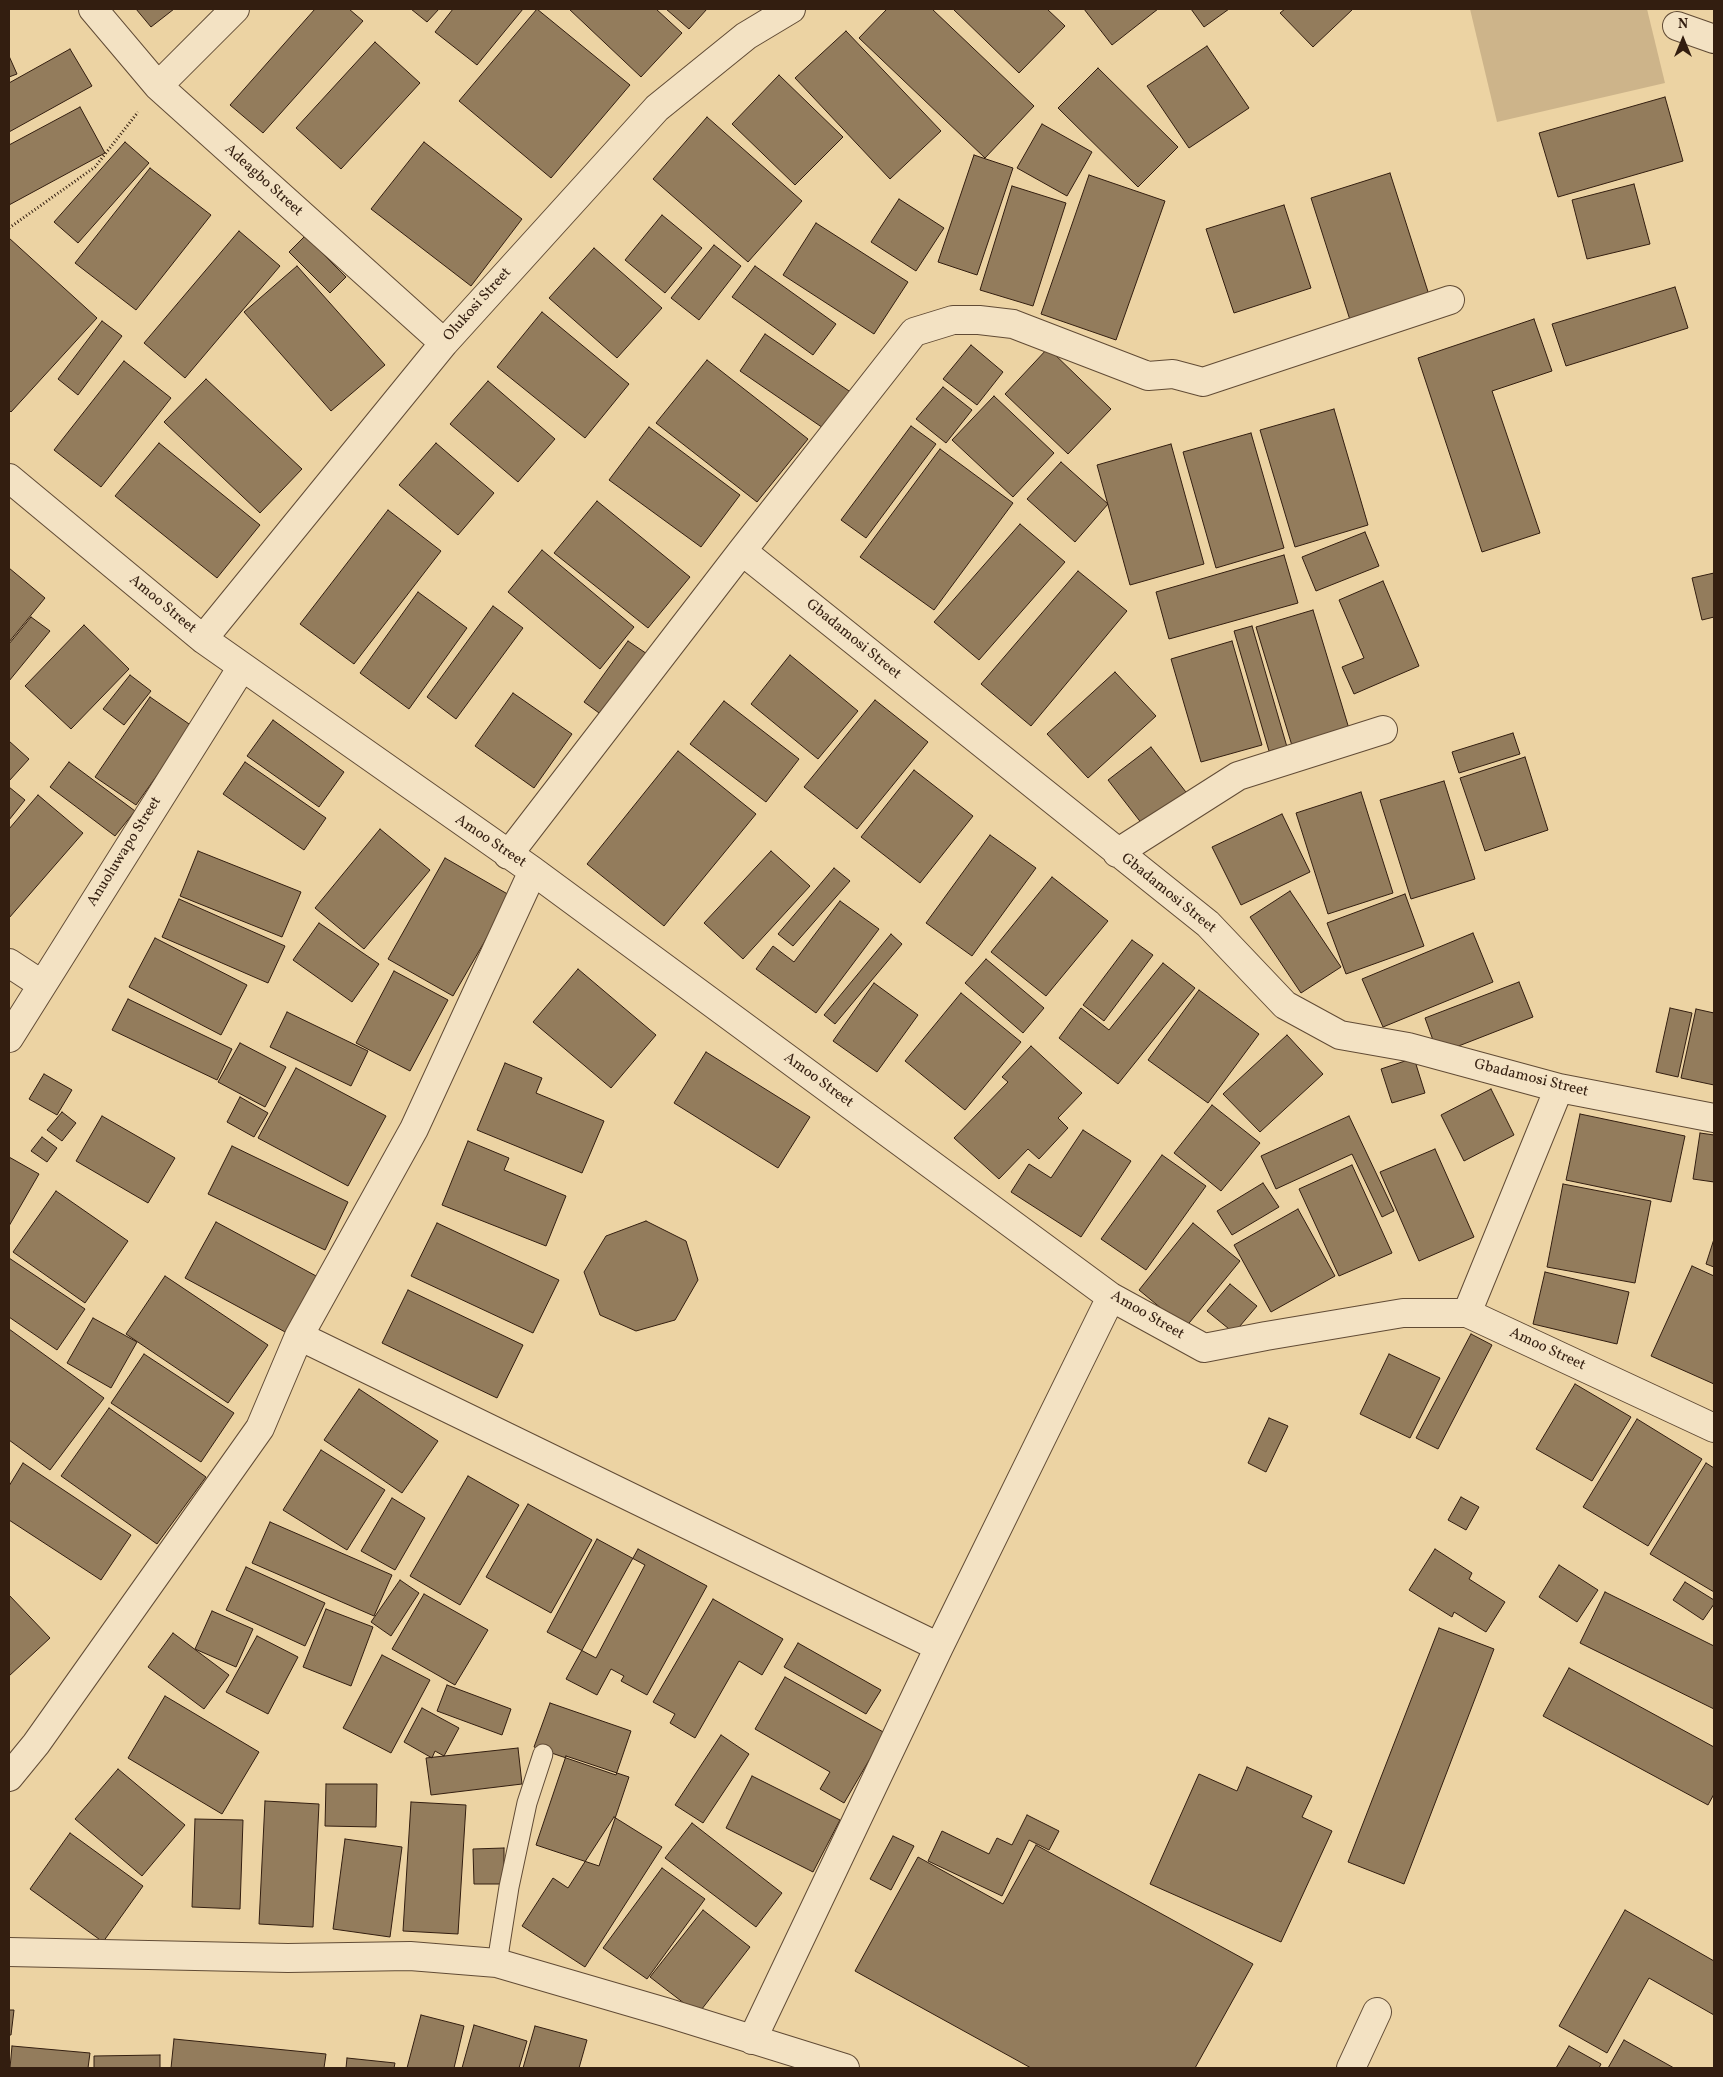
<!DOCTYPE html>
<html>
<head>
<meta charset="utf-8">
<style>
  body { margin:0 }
  #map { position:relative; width:1723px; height:2077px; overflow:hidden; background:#ecd3a3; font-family:Vollkorn,serif }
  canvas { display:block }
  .frame { position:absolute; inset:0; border:10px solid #331e10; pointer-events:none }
  .north { position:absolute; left:1658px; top:15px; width:50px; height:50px; -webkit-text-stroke:4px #f3e2c3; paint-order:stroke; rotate:0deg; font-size:14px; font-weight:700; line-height:20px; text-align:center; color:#331e10 }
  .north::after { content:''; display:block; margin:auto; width:18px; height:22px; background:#331e10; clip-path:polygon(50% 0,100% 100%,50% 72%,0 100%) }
</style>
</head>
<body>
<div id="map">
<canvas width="1723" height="2077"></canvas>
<div class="frame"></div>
<div class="north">N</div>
</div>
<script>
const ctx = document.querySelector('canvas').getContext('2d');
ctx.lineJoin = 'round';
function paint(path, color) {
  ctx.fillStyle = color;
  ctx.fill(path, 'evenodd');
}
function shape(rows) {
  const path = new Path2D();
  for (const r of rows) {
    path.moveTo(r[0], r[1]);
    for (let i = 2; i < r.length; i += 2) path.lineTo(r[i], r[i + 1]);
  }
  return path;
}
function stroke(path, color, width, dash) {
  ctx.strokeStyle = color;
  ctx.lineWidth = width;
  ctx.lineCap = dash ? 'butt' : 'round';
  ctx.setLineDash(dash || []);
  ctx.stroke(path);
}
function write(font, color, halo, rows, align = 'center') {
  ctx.font = font + ' Vollkorn,serif';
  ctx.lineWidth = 4;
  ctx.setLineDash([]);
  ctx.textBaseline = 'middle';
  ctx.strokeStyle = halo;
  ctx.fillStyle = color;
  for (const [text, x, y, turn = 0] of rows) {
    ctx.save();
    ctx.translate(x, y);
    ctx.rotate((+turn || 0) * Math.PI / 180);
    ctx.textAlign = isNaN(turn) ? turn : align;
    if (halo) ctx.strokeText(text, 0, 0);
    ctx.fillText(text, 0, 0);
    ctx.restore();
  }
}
paint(shape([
  [1470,9,1647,9,1665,83,1497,122]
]), '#cdb48a');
const building = shape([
  [136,9,174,9,151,27,136,9],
  [315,9,349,9,363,21,263,133,230,105,315,9],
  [411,9,439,9,427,22,411,9],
  [453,9,523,9,477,65,435,32,453,9],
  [537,9,630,85,551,178,459,101,537,9],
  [569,9,656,9,682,33,641,77,569,9],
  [666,9,707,9,689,29,666,9],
  [887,9,932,9,1034,106,985,158,859,38,887,9],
  [953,9,1047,9,1065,26,1019,73,953,9],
  [1084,9,1158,9,1112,45,1084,9],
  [1191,9,1229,9,1204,27,1191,9],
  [1285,9,1353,9,1313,47,1280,13,1285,9],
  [846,31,941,131,890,179,795,78,846,31],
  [375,42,420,83,341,169,296,128,375,42],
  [1207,46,1249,108,1189,148,1147,86,1207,46],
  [70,49,92,86,9,132,9,83,70,49],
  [9,56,17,74,9,77,9,56],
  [1098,68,1178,147,1138,187,1058,108,1098,68],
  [779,75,843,137,795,185,732,124,779,75],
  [1665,97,1683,161,1558,197,1539,133,1665,97],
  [80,107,105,153,9,205,9,145,80,107],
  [707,117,802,201,748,262,653,179,707,117],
  [1042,124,1092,152,1067,196,1017,168,1042,124],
  [125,142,149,163,78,243,54,222,125,142],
  [424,142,522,219,471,286,371,209,424,142],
  [974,155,1013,168,977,275,938,262,974,155],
  [150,168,211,215,136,310,75,263,150,168],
  [1390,173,1430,298,1351,323,1311,198,1390,173],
  [1089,175,1165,201,1116,340,1041,314,1089,175],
  [1634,184,1650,244,1587,259,1572,200,1634,184],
  [1012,186,1066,203,1033,306,980,290,1012,186],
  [899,199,944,228,916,271,871,242,899,199],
  [1284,205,1311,288,1234,313,1206,229,1284,205],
  [662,215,702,248,665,293,625,260,662,215],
  [816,223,908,282,874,334,783,275,816,223],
  [239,231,280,266,185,378,144,343,239,231],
  [305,236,346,277,330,293,289,252,305,236],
  [9,238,97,318,11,412,9,410,9,238],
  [714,245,741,266,699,320,671,298,714,245],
  [594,248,662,308,617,358,549,298,594,248],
  [297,266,385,365,331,411,244,312,297,266],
  [755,266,836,324,813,355,732,297,755,266],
  [1675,287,1688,328,1566,366,1552,324,1675,287],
  [542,312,629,384,585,438,497,367,542,312],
  [1534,319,1552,371,1492,391,1540,533,1482,552,1418,358,1534,319],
  [102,321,122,336,78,395,58,379,102,321],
  [765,334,852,393,826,430,740,371,765,334],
  [971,345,1003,372,977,405,943,379,971,345],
  [1048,348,1111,409,1068,454,1005,394,1048,348],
  [707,360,808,439,757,502,656,423,707,360],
  [124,361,171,398,101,487,54,450,124,361],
  [206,379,302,469,260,513,164,422,206,379],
  [488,381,555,439,518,482,450,424,488,381],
  [943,387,972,410,946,443,916,419,943,387],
  [994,396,1054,453,1013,497,952,440,994,396],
  [1334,409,1368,525,1295,547,1260,430,1334,409],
  [911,426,936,444,866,538,841,520,911,426],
  [649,427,740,495,701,547,609,480,649,427],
  [1251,433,1284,548,1216,568,1183,452,1251,433],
  [159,443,260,525,217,578,115,496,159,443],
  [436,443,494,493,458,535,399,485,436,443],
  [1171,444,1204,564,1130,585,1097,465,1171,444],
  [940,449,1013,503,934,610,860,557,940,449],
  [1061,462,1108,504,1075,542,1027,499,1061,462],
  [597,501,690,577,648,628,554,553,597,501],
  [388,510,441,551,354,664,300,624,388,510],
  [1020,524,1065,562,979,660,934,622,1020,524],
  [1365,532,1379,566,1316,591,1302,557,1365,532],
  [542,550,634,627,600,669,508,592,542,550],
  [1284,555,1298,603,1169,639,1156,592,1284,555],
  [9,568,45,598,9,642,9,568],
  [1078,571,1127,611,1031,726,981,684,1078,571],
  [1714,573,1714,617,1702,620,1692,578,1714,573],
  [1383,581,1419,666,1354,694,1342,667,1364,658,1339,600,1383,581],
  [418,592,467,628,409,709,360,673,418,592],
  [493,606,523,628,456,719,427,697,493,606],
  [1313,610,1350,732,1293,749,1256,627,1313,610],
  [31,617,50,631,9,681,9,644,31,617],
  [84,625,129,669,71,729,25,686,84,625],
  [1252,626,1287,747,1269,751,1234,631,1252,626],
  [628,641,650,656,606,718,584,702,628,641],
  [1232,641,1262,745,1201,762,1171,659,1232,641],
  [790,655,858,711,818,759,751,704,790,655],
  [1115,672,1156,716,1088,778,1047,734,1115,672],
  [130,675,151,691,124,725,103,709,130,675],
  [513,693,572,734,534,788,475,746,513,693],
  [150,697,192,726,136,805,95,777,150,697],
  [875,700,928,742,857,829,804,787,875,700],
  [724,701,799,759,766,802,690,744,724,701],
  [273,720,344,772,319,807,247,756,273,720],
  [1513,733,1520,754,1459,773,1452,752,1513,733],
  [9,741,29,759,9,781,9,741],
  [1151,747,1189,796,1146,829,1108,780,1151,747],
  [678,751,756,814,664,926,587,864,678,751],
  [1525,757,1548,830,1485,851,1460,778,1525,757],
  [69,762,135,811,115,836,50,787,69,762],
  [245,762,326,818,304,850,223,794,245,762],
  [914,770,973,816,920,883,861,837,914,770],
  [1444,781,1475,879,1411,899,1380,800,1444,781],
  [9,787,25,800,9,820,9,787],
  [1361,792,1393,893,1328,914,1296,813,1361,792],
  [38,795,83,833,9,918,9,829,38,795],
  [1282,814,1310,872,1241,905,1212,847,1282,814],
  [380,829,430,870,364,949,315,908,380,829],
  [990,835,1036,868,972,956,926,923,990,835],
  [198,851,301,892,282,937,180,896,198,851],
  [771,851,810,886,743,959,704,923,771,851],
  [445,858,511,896,453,996,388,959,445,858],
  [834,868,850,881,793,946,778,934,834,868],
  [1052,877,1108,921,1046,996,991,952,1052,877],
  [1290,891,1341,967,1301,993,1250,917,1290,891],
  [1405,894,1424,946,1346,974,1327,923,1405,894],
  [179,899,285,946,268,983,162,937,179,899],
  [840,901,879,929,816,1013,756,969,773,946,794,962,840,901],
  [319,923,379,964,352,1002,293,960,319,923],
  [1473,933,1493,982,1383,1027,1362,979,1473,933],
  [891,934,902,944,835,1024,824,1015,891,934],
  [155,938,247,985,221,1035,129,987,155,938],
  [1132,940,1153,955,1104,1021,1083,1005,1132,940],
  [986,959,1044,1008,1023,1033,965,983,986,959],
  [1163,963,1195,988,1118,1084,1059,1038,1081,1008,1109,1030,1163,963],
  [578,969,656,1035,611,1088,533,1022,578,969],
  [394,971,448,1000,410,1071,356,1043,394,971],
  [1519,982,1533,1017,1438,1054,1425,1018,1519,982],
  [874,983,918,1015,877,1072,833,1041,874,983],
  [1199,990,1259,1034,1208,1103,1148,1060,1199,990],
  [961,993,1021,1042,965,1110,905,1061,961,993],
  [128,999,232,1049,217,1080,112,1030,128,999],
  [1670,1008,1692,1013,1678,1077,1656,1072,1670,1008],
  [1696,1009,1714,1013,1714,1085,1681,1078,1696,1009],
  [287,1012,368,1051,351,1086,270,1047,287,1012],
  [1287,1035,1323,1074,1260,1132,1223,1094,1287,1035],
  [240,1043,286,1067,265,1107,218,1082,240,1043],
  [1031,1046,1082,1093,1058,1118,1068,1128,1039,1159,1028,1149,999,1179,954,1138,1008,1082,1002,1077,1031,1046],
  [706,1052,810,1117,778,1168,674,1103,706,1052],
  [1414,1058,1425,1093,1392,1103,1381,1069,1414,1058],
  [505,1063,542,1078,536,1093,604,1121,582,1173,477,1130,505,1063],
  [296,1068,386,1116,348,1186,258,1138,296,1068],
  [44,1074,72,1090,57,1115,29,1099,44,1074],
  [1491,1089,1514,1135,1464,1161,1441,1115,1491,1089],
  [240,1097,268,1113,254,1137,227,1122,240,1097],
  [1212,1105,1260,1143,1221,1191,1174,1153,1212,1105],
  [62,1112,76,1123,62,1141,47,1130,62,1112],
  [1580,1114,1685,1136,1671,1202,1566,1180,1580,1114],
  [102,1116,175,1158,148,1203,76,1161,102,1116],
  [1349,1116,1394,1211,1382,1217,1352,1154,1276,1189,1261,1156,1349,1116],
  [1083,1130,1131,1161,1081,1237,1011,1192,1029,1164,1051,1178,1083,1130],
  [1700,1133,1714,1135,1714,1182,1693,1179,1700,1133],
  [42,1137,57,1148,47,1162,31,1151,42,1137],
  [468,1141,509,1158,504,1170,566,1196,546,1246,442,1205,468,1141],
  [232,1146,348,1202,325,1250,208,1194,232,1146],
  [1435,1149,1474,1237,1419,1261,1380,1172,1435,1149],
  [1162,1155,1206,1186,1146,1270,1101,1239,1162,1155],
  [9,1157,39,1174,9,1226,9,1157],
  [1352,1165,1392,1253,1339,1276,1299,1189,1352,1165],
  [1263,1183,1279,1207,1232,1235,1217,1211,1263,1183],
  [1563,1184,1651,1201,1635,1283,1547,1267,1563,1184],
  [56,1191,128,1241,85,1303,13,1252,56,1191],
  [1298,1209,1335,1276,1271,1312,1234,1245,1298,1209],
  [646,1221,686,1241,698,1280,675,1320,636,1331,600,1315,584,1272,606,1236,646,1221],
  [216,1222,318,1277,287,1333,185,1278,216,1222],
  [437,1223,559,1280,533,1333,411,1276,437,1223],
  [1193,1223,1240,1261,1185,1328,1139,1290,1193,1223],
  [1714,1239,1714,1267,1706,1264,1714,1239],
  [9,1258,85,1309,57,1350,9,1317,9,1258],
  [1692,1266,1714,1276,1714,1384,1651,1356,1692,1266],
  [1545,1272,1629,1292,1617,1344,1533,1324,1545,1272],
  [165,1276,268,1345,228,1403,126,1334,165,1276],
  [1230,1284,1257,1306,1234,1333,1207,1311,1230,1284],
  [408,1290,523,1345,497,1398,382,1343,408,1290],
  [93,1318,137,1342,111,1388,67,1363,93,1318],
  [9,1329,104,1398,50,1470,9,1440,9,1329],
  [1471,1334,1492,1345,1438,1449,1416,1438,1471,1334],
  [144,1354,234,1413,201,1462,111,1403,144,1354],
  [1389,1354,1440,1378,1410,1438,1360,1414,1389,1354],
  [1575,1384,1631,1417,1592,1481,1536,1449,1575,1384],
  [359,1389,438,1441,402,1493,324,1440,359,1389],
  [109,1408,206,1477,157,1544,61,1476,109,1408],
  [1269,1418,1288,1426,1266,1472,1248,1463,1269,1418],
  [1637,1419,1702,1459,1648,1546,1583,1507,1637,1419],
  [321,1450,385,1490,347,1550,283,1510,321,1450],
  [23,1463,131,1535,101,1580,9,1520,9,1486,23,1463],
  [1706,1463,1714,1468,1714,1592,1650,1554,1706,1463],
  [468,1476,519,1505,460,1605,410,1576,468,1476],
  [1461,1497,1479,1507,1466,1530,1448,1520,1461,1497],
  [392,1498,425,1518,395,1570,361,1551,392,1498],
  [528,1504,592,1540,551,1613,486,1577,528,1504],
  [270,1522,392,1575,374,1616,252,1563,270,1522],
  [597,1539,645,1565,596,1658,547,1632,597,1539],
  [638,1549,707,1586,647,1695,621,1681,624,1676,611,1669,597,1695,566,1679,638,1549],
  [1435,1549,1472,1573,1469,1579,1505,1602,1486,1632,1454,1612,1452,1617,1409,1590,1435,1549],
  [1559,1565,1598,1590,1577,1622,1539,1597,1559,1565],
  [246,1567,325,1603,305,1646,226,1610,246,1567],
  [400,1580,419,1593,391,1636,371,1622,400,1580],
  [1685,1582,1714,1600,1714,1604,1703,1620,1673,1600,1685,1582],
  [1605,1592,1714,1646,1714,1709,1580,1643,1605,1592],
  [424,1594,488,1630,455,1685,392,1649,424,1594],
  [9,1595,50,1638,9,1676,9,1595],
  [713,1599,783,1639,762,1675,739,1661,695,1738,670,1723,675,1714,653,1702,713,1599],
  [326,1609,373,1627,351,1686,303,1667,326,1609],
  [212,1611,253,1629,236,1667,195,1649,212,1611],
  [1439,1628,1494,1649,1404,1884,1348,1862,1439,1628],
  [173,1633,229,1675,204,1709,148,1667,173,1633],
  [257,1636,298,1657,268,1714,226,1692,257,1636],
  [798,1643,881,1690,866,1714,784,1667,798,1643],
  [382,1655,430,1680,391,1753,343,1728,382,1655],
  [1569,1668,1714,1747,1714,1794,1708,1805,1543,1716,1569,1668],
  [785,1677,885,1733,844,1803,820,1789,830,1772,755,1729,785,1677],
  [447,1685,511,1709,502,1735,437,1711,447,1685],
  [165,1696,259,1752,222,1814,128,1758,165,1696],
  [550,1703,631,1731,616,1775,534,1747,550,1703],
  [422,1708,459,1728,444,1756,435,1751,432,1758,404,1742,422,1708],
  [721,1735,749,1754,703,1823,675,1805,721,1735],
  [518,1748,522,1784,431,1795,426,1758,518,1748],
  [566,1756,629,1777,599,1866,536,1845,566,1756],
  [1247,1767,1312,1796,1302,1817,1332,1831,1281,1942,1150,1884,1199,1774,1237,1791,1247,1767],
  [118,1769,185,1825,142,1876,75,1819,118,1769],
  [752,1776,840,1820,813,1872,726,1828,752,1776],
  [326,1784,377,1784,376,1827,325,1826,326,1784],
  [265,1801,319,1804,313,1927,259,1924,265,1801],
  [411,1802,466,1805,458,1934,403,1931,411,1802],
  [1027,1815,1059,1831,1049,1850,1029,1840,1002,1896,928,1861,942,1831,989,1854,997,1838,1012,1845,1027,1815],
  [614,1817,662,1847,585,1967,522,1926,553,1878,568,1888,614,1817],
  [195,1819,243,1820,240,1909,192,1907,195,1819],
  [692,1823,782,1893,756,1927,665,1858,692,1823],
  [70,1833,143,1886,103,1942,30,1889,70,1833],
  [893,1836,914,1846,891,1890,870,1879,893,1836],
  [345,1839,402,1847,390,1937,333,1929,345,1839],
  [1036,1845,1253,1964,1195,2068,1031,2068,855,1971,918,1857,1003,1904,1036,1845],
  [504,1848,504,1884,474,1884,473,1849,504,1848],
  [662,1868,705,1899,647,1979,603,1948,662,1868],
  [703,1910,750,1947,698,2014,650,1977,703,1910],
  [1625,1910,1714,1961,1714,2015,1649,1978,1607,2053,1559,2026,1625,1910],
  [9,2010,14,2010,11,2035,9,2035,9,2010],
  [421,2015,464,2026,454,2068,407,2068,421,2015],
  [474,2025,527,2041,519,2068,462,2068,474,2025],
  [535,2026,587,2040,579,2068,523,2068,535,2026],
  [174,2039,326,2054,324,2068,171,2068,174,2039],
  [1624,2040,1674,2068,1608,2068,1624,2040],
  [12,2046,90,2053,88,2068,10,2068,12,2046],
  [1569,2046,1601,2064,1599,2068,1556,2068,1569,2046],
  [160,2055,160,2068,94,2068,94,2056,160,2055],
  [347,2058,395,2063,394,2068,346,2068,347,2058]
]);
paint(building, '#937c5c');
stroke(building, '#331e10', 1);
const service = shape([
  [497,1963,509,1887,527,1803,543,1754]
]);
const minor = shape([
  [93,9,158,86,444,343],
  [1677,26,1714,39],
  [158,86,235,9],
  [9,478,203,639,533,871,1111,1297,1204,1348,1266,1336,1403,1313,1467,1313,1714,1428],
  [742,551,1208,924,1285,1005,1340,1035,1408,1047,1559,1088,1714,1118],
  [203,639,444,343,657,108,746,36,791,9],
  [1117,853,1238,776,1383,730],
  [508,855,742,551,914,332,953,320,979,320,1013,324,1148,376,1173,374,1203,382,1450,300],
  [9,963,41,984],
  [9,1038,242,667],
  [1467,1313,1559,1088],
  [299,1336,939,1647],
  [9,1777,36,1744,260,1428,299,1336,414,1129,533,871],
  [9,1952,288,1958,410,1956,497,1963,665,2012,845,2068],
  [752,2040,939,1647,1111,1297],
  [1351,2068,1377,2012]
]);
stroke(service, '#614b35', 21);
stroke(minor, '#614b35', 30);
stroke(shape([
  [9,228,95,167,138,112]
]), '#331e10', 3, [1, 2.5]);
stroke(service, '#f3e2c3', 19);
stroke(minor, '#f3e2c3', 28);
write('15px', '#331e10', '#f3e2c3', [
  ["Adeagbo Street",263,181,42],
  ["Olukosi Street",478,305,-48],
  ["Amoo Street",162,605,40],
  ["Gbadamosi Street",853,640,39],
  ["Amoo Street",490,842,34],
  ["Anuoluwapo Street",125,852,-58],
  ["Gbadamosi Street",1168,894,39],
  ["Gbadamosi Street",1531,1079,14],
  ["Amoo Street",818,1081,36],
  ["Amoo Street",1147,1316,30],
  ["Amoo Street",1547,1350,25]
]);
</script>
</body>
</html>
